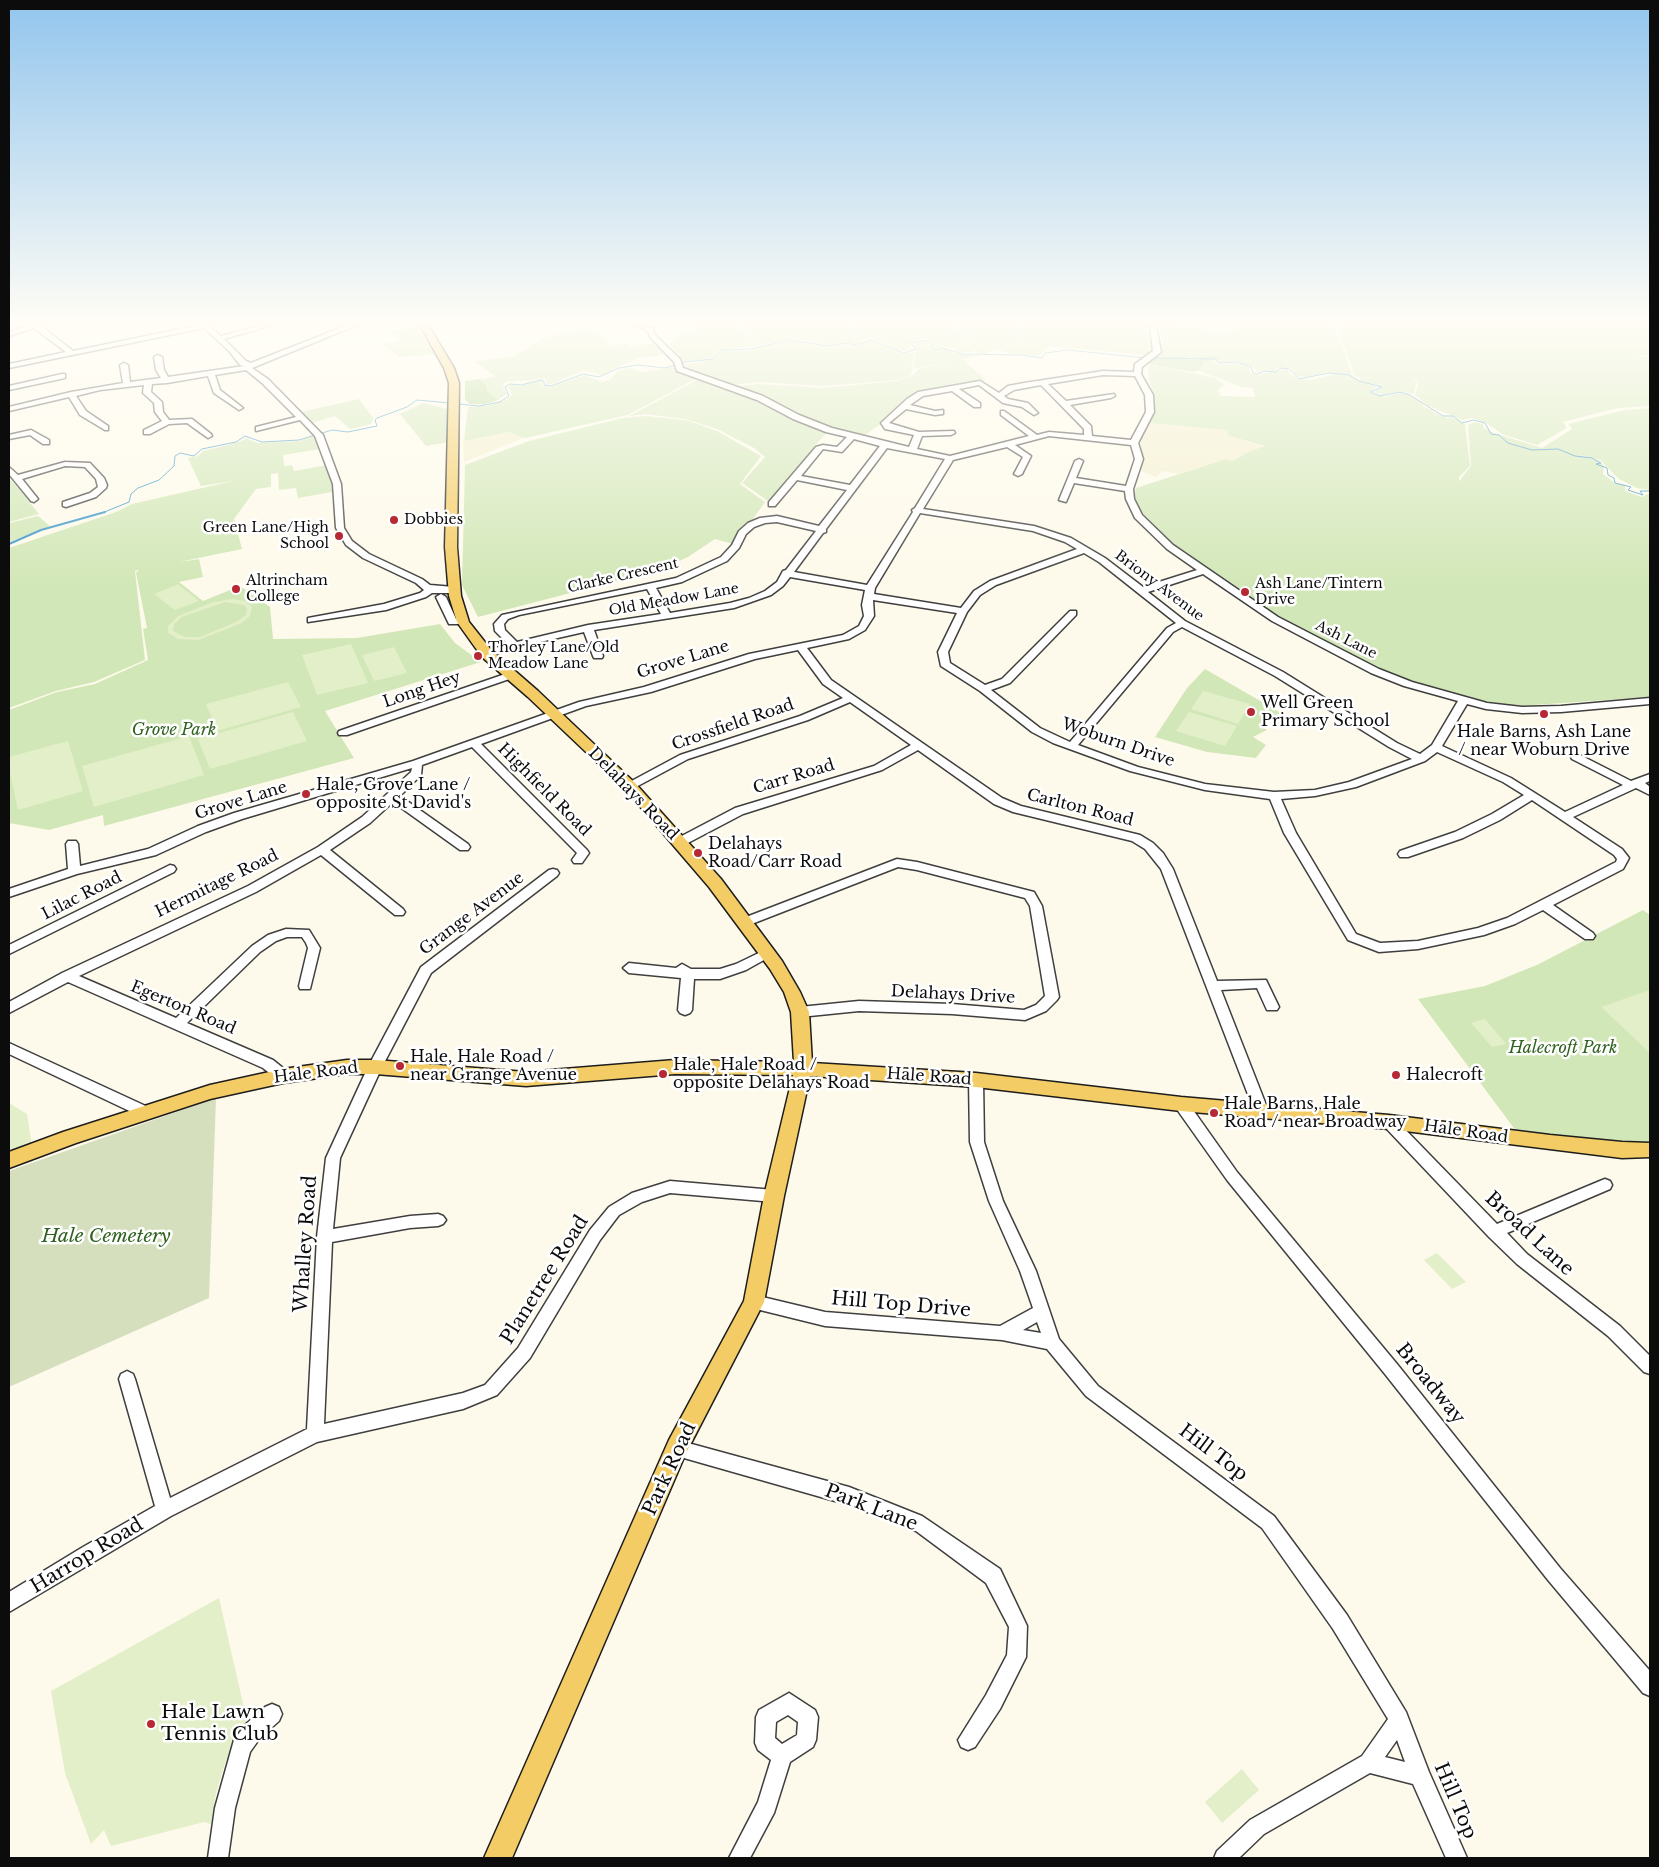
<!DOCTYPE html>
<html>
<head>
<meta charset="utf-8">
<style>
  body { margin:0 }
  #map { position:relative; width:1659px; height:1867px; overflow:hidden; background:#fefaeb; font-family:"Libre Baskerville",serif }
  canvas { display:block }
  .frame { position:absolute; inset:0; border:10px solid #0c0c0c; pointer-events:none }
</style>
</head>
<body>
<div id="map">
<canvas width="1659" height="1867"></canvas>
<div class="frame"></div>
</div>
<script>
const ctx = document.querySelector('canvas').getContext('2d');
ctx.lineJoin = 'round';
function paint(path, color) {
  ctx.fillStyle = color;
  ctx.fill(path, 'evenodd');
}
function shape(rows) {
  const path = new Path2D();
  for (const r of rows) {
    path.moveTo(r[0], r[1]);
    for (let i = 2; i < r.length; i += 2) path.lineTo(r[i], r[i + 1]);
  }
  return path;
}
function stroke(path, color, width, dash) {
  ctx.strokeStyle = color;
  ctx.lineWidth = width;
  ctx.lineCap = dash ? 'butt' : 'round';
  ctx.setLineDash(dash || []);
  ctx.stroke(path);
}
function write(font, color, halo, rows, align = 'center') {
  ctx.font = font + ' "Libre Baskerville",serif';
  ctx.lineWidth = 5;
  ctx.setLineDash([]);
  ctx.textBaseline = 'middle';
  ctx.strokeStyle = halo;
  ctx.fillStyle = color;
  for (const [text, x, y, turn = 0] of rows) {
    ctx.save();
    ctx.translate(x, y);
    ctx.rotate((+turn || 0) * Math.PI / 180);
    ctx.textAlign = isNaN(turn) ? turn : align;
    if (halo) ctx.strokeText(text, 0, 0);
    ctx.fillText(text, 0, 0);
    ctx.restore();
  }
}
paint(shape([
  [1148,423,1227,430,1230,436,1265,447,1246,453,1233,461,1226,459,1178,474,1162,471,1156,477,1141,471,1143,459,1137,445],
  [508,432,524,438,464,462,463,441]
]), '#f3eecd');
paint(shape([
  [417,325,435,354,399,357,383,344,400,340,390,332],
  [679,325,737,325,759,346,720,349,712,358,683,362,670,344,685,330,692,331,696,328],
  [739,325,850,325,861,341,855,344,845,342,830,345,792,339,760,346],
  [851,325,953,325,975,352,958,352,956,348,948,346,937,349,933,346,935,343,932,340,923,338,909,342,911,348,904,351,873,339,861,340],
  [954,325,1024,325,1019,337,1025,325,1148,325,1151,351,1144,355,1049,346,1038,356,1010,353,996,349,984,354,977,353],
  [1158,325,1178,325,1233,332,1233,325,1334,325,1353,376,1327,372,1306,378,1296,375,1291,368,1277,368,1274,371,1262,370,1258,373,1253,367,1237,361,1222,362,1214,359,1198,359,1174,356,1157,357,1164,347],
  [1336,325,1650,325,1650,355,1631,356,1650,357,1650,406,1618,408,1563,422,1567,428,1537,445,1502,434,1485,422,1472,418,1462,420,1427,405,1414,394,1418,387,1418,382,1415,379,1420,376,1414,379,1417,382,1413,394,1400,391,1381,395,1373,392,1383,387,1360,381,1377,387,1369,392,1384,397,1399,393,1409,395,1418,400,1424,407,1433,410,1433,412,1446,418,1452,417,1465,424,1470,466,1459,477,1459,481,1471,466,1468,425,1475,422,1483,424,1484,428,1494,433,1542,448,1572,429,1568,424,1624,410,1650,408,1650,490,1637,488,1619,479,1600,460,1577,454,1599,461,1604,466,1603,474,1615,483,1625,485,1625,491,1642,497,1650,493,1650,697,1519,706,1470,699,1405,680,1278,618,1248,594,1163,538,1148,524,1137,506,1134,496,1136,488,1226,459,1233,461,1246,453,1265,446,1229,436,1227,430,1148,423,1152,418,1155,401,1148,374,1149,365,1166,367,1214,378,1225,384,1218,390,1221,396,1255,397,1253,388,1242,387,1197,370,1198,364,1212,360,1215,363,1222,365,1242,363,1248,367,1251,373,1257,375,1287,369,1290,374,1299,379,1312,380,1335,374,1353,376,1360,381,1360,378,1355,376],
  [585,328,600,333,610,347,628,344,631,348,656,342,668,354,636,359,602,375,585,370,552,384,545,384,547,381,545,379,505,382,503,387,507,394,498,400,487,391,486,385,480,379,496,377,474,361,512,357,543,338],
  [788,341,827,347,841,344,855,346,870,341,904,354,914,352,911,375,897,380,824,386,760,382,732,385,683,368,682,365,715,359,722,351,727,350,749,351],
  [920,341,931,342,929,346,935,350,945,349,958,354,982,356,962,359,986,380,921,394,860,439,731,387,758,384,824,388,897,381,913,375,919,369,947,362,913,369,916,351,914,343],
  [678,366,699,377,628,415,525,438,508,432,464,441,468,407,487,406,507,400,512,395,508,386,512,385,521,386,541,380,543,381,541,385,543,386,550,387,584,375,602,382,610,380,618,371,629,368,643,372],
  [701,378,757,398,828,431,813,448,816,449,768,501,742,483,765,457,754,448,717,429,685,419,645,414,629,416],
  [359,399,373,418,371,424,350,429,335,416,312,423,301,412],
  [423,403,447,409,451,432,449,442,426,446,400,414],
  [645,416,686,420,717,431,761,456,740,484,765,502,748,526,736,534,733,544,715,539,688,557,659,570,478,617,462,585,465,465,529,441,623,418],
  [313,436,320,449,283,455,284,466,292,465,294,471,327,465,334,485,332,492,298,498,296,488,279,490,278,473,271,474,271,487,256,489,234,519,242,549,179,562,199,559,203,577,179,582,203,601,240,586,270,607,273,639,357,638,440,624,455,643,481,662,325,711,354,758,104,826,103,815,49,830,9,823,9,710,57,692,95,684,148,660,143,629,147,628,136,573,139,570,135,571,145,660,94,682,56,691,9,708,9,548,116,512,132,504,233,481,201,486,188,458,198,456,203,451,228,445,244,440,245,438,258,443,300,441],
  [9,478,18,488,39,514,9,522],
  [38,516,50,526,9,542,9,523],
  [1205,669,1281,713,1258,724,1267,730,1253,737,1266,745,1256,758,1207,752,1155,737,1187,688],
  [1643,910,1650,915,1650,1150,1622,1150,1522,1139,1418,999,1485,986,1539,964]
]), '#d2e7b7');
paint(shape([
  [1213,355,1219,356,1220,359,1204,362,1201,368,1195,372,1147,364,1155,357,1182,356,1191,360],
  [480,379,486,385,487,391,498,400,485,404,470,404,465,400,465,381]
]), '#b6d796');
paint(shape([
  [216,1098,209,1298,9,1387,9,1171]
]), '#d5dfbe');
paint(shape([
  [178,584,199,601,175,610,154,594],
  [233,599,245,601,252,607,250,616,242,623,198,640,178,639,168,633,168,626,178,616,213,602],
  [225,602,244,605,247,609,246,615,236,622,200,637,185,637,173,631,174,624,182,617],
  [351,644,368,683,317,695,302,655],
  [394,647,407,673,374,681,362,655],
  [288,682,301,707,217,731,206,704],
  [1203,691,1250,704,1238,724,1191,709],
  [293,712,307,741,210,769,198,739],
  [1189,712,1237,726,1225,746,1176,731],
  [189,736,204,775,94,807,82,766],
  [68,741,83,791,18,810,9,768,9,757],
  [1650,990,1650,1053,1601,1007],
  [1485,1019,1506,1044,1492,1047,1471,1023],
  [9,1103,27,1114,32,1146,9,1155],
  [1437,1253,1466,1282,1452,1289,1424,1260],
  [219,1598,247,1721,236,1737,225,1763,216,1793,211,1824,204,1822,111,1846,104,1830,91,1844,65,1773,51,1691],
  [1242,1769,1259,1790,1222,1823,1205,1802]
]), '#e3efc8');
stroke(shape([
  [1152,358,1214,359,1220,363,1238,362,1251,367,1253,373,1257,374,1264,371,1275,372,1281,368,1289,369,1300,379,1328,373,1349,375,1359,381,1382,387,1370,392,1380,396,1400,392,1410,395,1443,416,1453,416,1462,423,1474,420,1485,423,1491,434,1499,435,1508,443,1532,450,1558,449,1575,456,1592,458,1601,463,1596,464,1607,468,1608,475,1614,478,1615,483,1631,487,1628,490,1643,495,1640,491,1650,491],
  [458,404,479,406,500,402,509,396,505,387,510,384,521,385,541,380,544,381,544,385,551,386,583,374,599,377,619,368,638,365,665,368,685,362,713,359,721,350,751,349,790,340,827,346,846,343,855,345,871,340,904,353,916,349,910,343,928,340,934,342,931,347,936,350,943,348,962,354,1020,355,1042,358,1045,353,1068,350,1146,358],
  [102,513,129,502,131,494,138,488,159,480,174,466,175,456,180,453,194,456,202,449,236,442,245,436,262,442,299,440,332,430,348,432,377,426,375,420,377,418,407,407,417,400,450,403]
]), '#3b96c9', 1);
stroke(shape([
  [9,544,41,530,105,512]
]), '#3b96c9', 2);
const minor = shape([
  [30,325,40,325,73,351,200,325,208,325,221,336,262,325,272,325,224,339,246,361,251,363,348,325,357,325,252,368,268,379,323,435,341,484,344,528,352,541,369,554,422,579,430,585,454,587,459,590,454,593,432,593,426,597,386,610,308,622,308,618,384,604,420,593,424,590,416,583,363,558,346,545,336,528,333,484,315,436,300,420,256,431,256,427,296,417,262,383,246,370,215,375,220,390,243,408,239,410,214,393,208,376,167,383,152,384,151,392,162,402,163,412,169,420,192,419,211,434,212,436,208,438,187,423,169,424,150,434,144,434,144,430,162,421,155,412,154,403,143,393,144,385,100,390,76,396,86,411,108,426,108,430,105,430,80,415,69,397,9,411,9,407,71,392,123,383,120,365,124,363,128,365,130,382,161,378,156,370,154,357,158,355,162,357,164,370,168,377,244,366,240,365,229,351,204,328,9,368,9,364,66,352,34,328,9,336,9,332,30,325],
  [634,325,652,328,656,336,680,359,683,368,763,396,799,415,832,428,909,447,914,435,885,429,881,423,907,399,918,392,980,381,999,393,1008,386,1024,383,1103,371,1134,372,1135,364,1153,351,1150,325,1156,325,1161,352,1142,367,1141,374,1153,395,1154,412,1138,443,1143,459,1133,489,1134,499,1142,515,1173,545,1278,617,1379,669,1412,682,1487,703,1522,707,1561,706,1650,698,1650,704,1561,712,1522,713,1486,709,1467,704,1442,746,1511,778,1565,812,1623,785,1572,759,1571,757,1572,755,1580,755,1631,781,1650,774,1650,781,1645,783,1650,787,1650,795,1636,788,1573,817,1622,849,1629,858,1623,869,1553,905,1593,933,1595,936,1593,939,1585,939,1543,910,1515,924,1484,935,1418,949,1379,952,1348,940,1284,833,1270,799,1205,790,1130,771,1053,743,1032,732,980,691,941,666,938,652,957,613,873,600,874,616,865,630,849,639,807,648,831,680,1002,798,1021,806,1140,835,1153,843,1163,853,1173,869,1217,981,1266,980,1279,1007,1277,1010,1267,1010,1257,988,1221,990,1268,1110,1266,1114,1261,1116,1256,1114,1254,1110,1161,869,1145,849,1132,841,1013,812,994,804,918,750,882,770,743,814,684,845,676,845,674,842,676,839,735,808,874,766,911,745,850,702,808,720,688,759,634,788,626,788,624,786,626,784,680,755,800,716,843,698,823,684,798,650,755,659,651,692,586,706,481,744,587,850,589,853,582,863,574,863,572,860,577,853,472,747,422,765,421,775,400,796,468,844,470,847,468,850,460,850,393,802,370,823,330,850,403,909,405,912,403,915,395,915,321,855,256,892,79,976,176,1018,252,946,268,935,286,929,309,930,320,948,310,989,300,989,299,986,308,948,306,943,302,937,287,937,276,941,260,952,187,1023,273,1060,288,1072,290,1076,288,1080,278,1080,263,1068,68,982,9,1013,9,1002,62,973,248,886,318,847,362,817,411,772,412,768,242,819,206,832,156,855,77,874,9,897,9,889,68,869,66,844,68,841,76,841,78,844,80,866,148,849,198,826,234,813,413,761,579,702,644,687,749,654,843,635,859,626,864,616,862,605,865,590,790,577,783,586,771,595,734,608,594,630,603,656,602,658,594,658,593,656,584,632,518,647,487,657,483,656,483,652,508,644,495,631,494,624,502,615,676,578,721,557,732,545,739,531,748,523,760,518,777,516,819,526,847,490,797,480,775,506,769,506,769,502,816,447,823,445,837,447,847,437,826,432,793,419,757,400,677,371,674,362,651,338,647,330,634,325],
  [1103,375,1135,376,1145,395,1146,412,1131,440,1092,436,1091,426,1070,405,1111,398,1115,396,1114,394,1066,401,1048,384,1103,375],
  [979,385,1003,403,1022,407,1034,415,1038,413,1028,403,1008,399,1004,396,1014,390,1041,385,1084,429,1084,435,1049,432,1037,435,1004,411,1001,411,1001,415,1029,436,950,456,917,449,922,436,951,435,955,433,954,431,919,432,889,423,906,409,935,415,943,414,943,410,935,411,910,405,923,396,952,391,974,407,980,407,980,403,959,389,979,385],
  [1049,436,1131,445,1135,459,1126,486,1076,478,1083,461,1079,459,1075,461,1059,500,1066,502,1074,483,1125,491,1126,499,1135,518,1167,549,1197,570,1143,587,1105,558,1071,538,1034,526,923,509,953,460,1007,447,1023,457,1014,474,1018,476,1022,474,1031,456,1015,445,1049,436],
  [854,439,880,446,850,485,801,476,823,449,842,452,854,439],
  [887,448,945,459,915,508,912,510,913,512,867,585,794,572,823,533,826,532,826,529,887,448],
  [920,513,1033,531,1065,542,1077,549,990,581,974,591,961,608,874,594,875,588,920,513],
  [777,522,816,531,786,570,783,571,777,582,765,591,749,598,730,603,670,613,656,588,682,582,727,561,739,548,746,534,754,527,765,523,777,522],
  [1084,553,1099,562,1176,623,1167,628,1070,742,1040,728,991,690,1010,683,1076,615,1076,611,1070,611,1002,679,985,685,950,663,948,652,967,612,980,595,996,585,1084,553],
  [1203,574,1272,621,1371,673,1404,686,1458,701,1432,745,1420,754,1397,743,1283,672,1185,621,1148,592,1203,574],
  [647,589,661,614,588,625,517,642,505,630,504,624,508,619,519,615,647,589],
  [1182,627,1275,676,1389,747,1412,759,1349,782,1315,790,1274,792,1205,784,1138,767,1078,745,1173,632,1182,627],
  [1437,752,1503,782,1524,795,1492,814,1455,832,1400,851,1398,854,1400,857,1408,857,1463,838,1500,820,1532,800,1614,855,1617,859,1616,862,1507,918,1478,928,1418,941,1380,943,1356,934,1296,833,1281,799,1315,796,1356,787,1425,761,1437,752],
  [62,374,65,374,65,378,9,390,9,386,62,374],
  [31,430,49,440,49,444,43,444,30,435,9,439,9,435,31,430],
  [65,462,90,463,104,478,107,485,106,488,96,497,66,507,63,506,63,502,90,493,98,487,96,479,85,467,65,466,22,479,38,499,34,502,31,501,9,474,9,467,18,475,65,462],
  [441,594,446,597,456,619,466,620,466,624,449,624,436,597,441,594],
  [511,672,515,673,515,677,347,735,339,735,338,733,339,731,511,672],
  [897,859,917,862,1034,892,1042,906,1059,997,1057,1000,1046,1011,1025,1020,952,1014,859,1011,800,1017,795,1015,793,1012,795,1009,800,1007,859,1001,952,1004,1024,1010,1036,1005,1045,996,1030,906,1025,898,917,870,898,867,749,925,741,925,739,922,741,919,897,859],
  [170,865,174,866,176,869,174,872,9,954,9,945,170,865],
  [553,869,557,870,559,873,557,876,431,973,382,1067,340,1158,333,1229,410,1216,438,1214,443,1216,446,1220,443,1224,438,1226,410,1228,332,1242,324,1424,463,1393,485,1385,518,1348,590,1230,609,1207,632,1193,670,1181,774,1190,779,1192,781,1196,779,1200,774,1202,670,1193,642,1202,619,1215,600,1240,530,1358,497,1395,463,1409,317,1442,171,1516,9,1612,9,1592,83,1547,155,1506,119,1379,121,1374,127,1371,133,1374,135,1379,170,1498,307,1429,317,1237,326,1158,368,1067,421,967,549,870,553,869],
  [767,949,773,953,771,956,746,970,720,979,694,979,692,1010,690,1013,685,1015,680,1013,678,1010,681,978,629,973,623,968,629,963,676,968,682,964,691,969,720,969,736,964,767,949],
  [9,1043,150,1108,152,1112,150,1116,145,1118,140,1116,9,1054,9,1043],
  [976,1075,981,1076,983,1080,984,1142,1003,1201,1036,1271,1059,1339,1098,1386,1274,1516,1347,1615,1406,1712,1429,1772,1467,1858,1446,1858,1413,1784,1370,1773,1264,1834,1239,1858,1214,1858,1217,1851,1250,1820,1362,1756,1388,1719,1333,1629,1262,1528,1086,1396,1047,1349,1002,1340,825,1326,748,1307,746,1302,748,1297,754,1295,825,1312,1000,1326,1033,1308,1020,1271,989,1201,970,1142,969,1080,971,1076,976,1075],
  [1037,1322,1041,1333,1023,1330,1037,1322],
  [1397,1740,1405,1762,1385,1757,1397,1740],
  [1181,1099,1186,1100,1237,1172,1397,1364,1560,1568,1650,1671,1650,1696,1643,1693,1548,1580,1385,1374,1227,1180,1176,1108,1174,1104,1176,1100,1181,1099],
  [1389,1116,1394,1118,1497,1224,1600,1181,1605,1179,1610,1181,1612,1185,1610,1189,1507,1233,1527,1254,1620,1326,1650,1356,1650,1374,1644,1372,1608,1336,1517,1264,1489,1237,1384,1126,1382,1122,1384,1118,1389,1116],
  [677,1440,849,1487,922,1516,1000,1569,1027,1626,1026,1657,1000,1709,975,1747,968,1750,961,1747,958,1740,986,1695,1007,1655,1009,1627,986,1583,916,1531,849,1505,677,1456,671,1454,668,1448,671,1442,677,1440],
  [789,1693,815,1710,818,1717,816,1740,813,1747,790,1762,774,1813,750,1858,729,1858,758,1802,771,1760,758,1750,755,1743,756,1717,759,1710,789,1693],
  [788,1715,798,1722,797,1735,782,1744,775,1738,776,1722,788,1715],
  [272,1704,279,1707,282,1714,279,1721,260,1738,250,1752,235,1808,228,1858,208,1858,215,1808,234,1740,246,1724,265,1707,272,1704]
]);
const major = shape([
  [420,325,428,325,454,368,459,383,457,547,461,596,469,622,492,651,538,691,635,783,721,879,782,961,800,992,809,1012,812,1063,976,1073,1181,1097,1389,1115,1550,1135,1622,1142,1650,1143,1650,1157,1622,1158,1389,1129,1181,1111,976,1087,810,1076,784,1196,764,1302,685,1455,512,1858,484,1858,669,1440,744,1301,764,1196,793,1075,675,1074,526,1086,375,1074,347,1074,283,1083,210,1099,76,1143,9,1168,9,1152,63,1132,210,1085,283,1069,347,1060,375,1060,526,1072,675,1060,794,1062,791,1012,784,992,770,969,709,887,625,789,528,697,482,657,457,622,449,596,445,547,449,383,444,368,420,325]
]);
stroke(minor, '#3f3f3f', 3);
stroke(major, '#1d1d1d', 3);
paint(minor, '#fff');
paint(major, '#f4cc65');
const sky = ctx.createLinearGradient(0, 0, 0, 586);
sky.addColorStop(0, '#92c5ed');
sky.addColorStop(0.55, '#fffdf6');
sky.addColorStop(1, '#fffdf600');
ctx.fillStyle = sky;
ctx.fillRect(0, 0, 1659, 586);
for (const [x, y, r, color] of [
  [394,520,5,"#b72835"],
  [339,536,5,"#b72835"],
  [236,589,5,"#b72835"],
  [1245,592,5,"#b72835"],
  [478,656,5,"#b72835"],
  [1251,712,5,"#b72835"],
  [1544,714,5,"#b72835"],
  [306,794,5,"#b72835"],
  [698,853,5,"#b72835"],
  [400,1066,5,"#b72835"],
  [663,1074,5,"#b72835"],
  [1396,1075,5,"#b72835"],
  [1214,1113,5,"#b72835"],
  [151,1724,5,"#b72835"]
]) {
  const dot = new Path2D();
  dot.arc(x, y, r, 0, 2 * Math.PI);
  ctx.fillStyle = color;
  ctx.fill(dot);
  stroke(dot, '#fff', 2);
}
write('14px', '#0c0c0c', '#fff', [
  ["Dobbies",404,520],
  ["Green Lane/High",329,528,"right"],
  ["School",329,544,"right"],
  ["Altrincham",246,581],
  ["College",246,597],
  ["Ash Lane/Tintern",1255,584],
  ["Drive",1255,600],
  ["Thorley Lane/Old",488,648],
  ["Meadow Lane",488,664]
], 'left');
write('14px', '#0c0c0c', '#fff', [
  ["Clarke Crescent",623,576,-13],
  ["Briony Avenue",1159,586,37],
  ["Old Meadow Lane",674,600,-10],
  ["Ash Lane",1346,640,27]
]);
write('16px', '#0c0c0c', '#fff', [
  ["Grove Lane",683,660,-17],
  ["Long Hey",422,690,-19],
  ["Crossfield Road",733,725,-19],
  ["Woburn Drive",1118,743,19],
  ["Carr Road",794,777,-17],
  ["Highfield Road",544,790,45],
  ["Delahays Road",633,794,46],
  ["Grove Lane",241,801,-17],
  ["Carlton Road",1080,808,14],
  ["Hermitage Road",217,884,-26],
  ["Lilac Road",82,896,-27],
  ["Grange Avenue",472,914,-37],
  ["Delahays Drive",953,995,3],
  ["Egerton Road",183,1008,23],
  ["Hale Road",316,1073,-7],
  ["Hale Road",929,1077,4],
  ["Hale Road",1466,1132,8]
]);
write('16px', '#0c0c0c', '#fff', [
  ["Well Green",1261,703],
  ["Primary School",1261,721],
  ["Hale Barns, Ash Lane",1544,732,"center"],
  ["/ near Woburn Drive",1544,750,"center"],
  ["Hale, Grove Lane /",316,785],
  ["opposite St David's",316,803],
  ["Delahays",708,844],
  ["Road/Carr Road",708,862],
  ["Hale, Hale Road /",410,1057],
  ["near Grange Avenue",410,1075],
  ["Hale, Hale Road /",673,1065],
  ["opposite Delahays Road",673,1083],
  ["Halecroft",1406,1075],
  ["Hale Barns, Hale",1224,1104],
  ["Road / near Broadway",1224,1122]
], 'left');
write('italic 16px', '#2f611f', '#fff', [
  ["Grove Park",174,730],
  ["Halecroft Park",1563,1048]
]);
write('19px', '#0c0c0c', '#fff', [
  ["Broad Lane",1529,1234,43],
  ["Whalley Road",306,1244,-86],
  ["Planetree Road",545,1280,-58],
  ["Hill Top Drive",901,1305,5],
  ["Broadway",1430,1384,51],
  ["Hill Top",1213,1453,37],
  ["Park Road",670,1469,-65],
  ["Park Lane",871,1508,21],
  ["Harrop Road",87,1556,-31],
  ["Hill Top",1455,1801,67]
]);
write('italic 19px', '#2f611f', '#fff', [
  ["Hale Cemetery",106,1237]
]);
write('19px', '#0c0c0c', '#fff', [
  ["Hale Lawn",161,1713],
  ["Tennis Club",161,1735]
], 'left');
</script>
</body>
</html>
